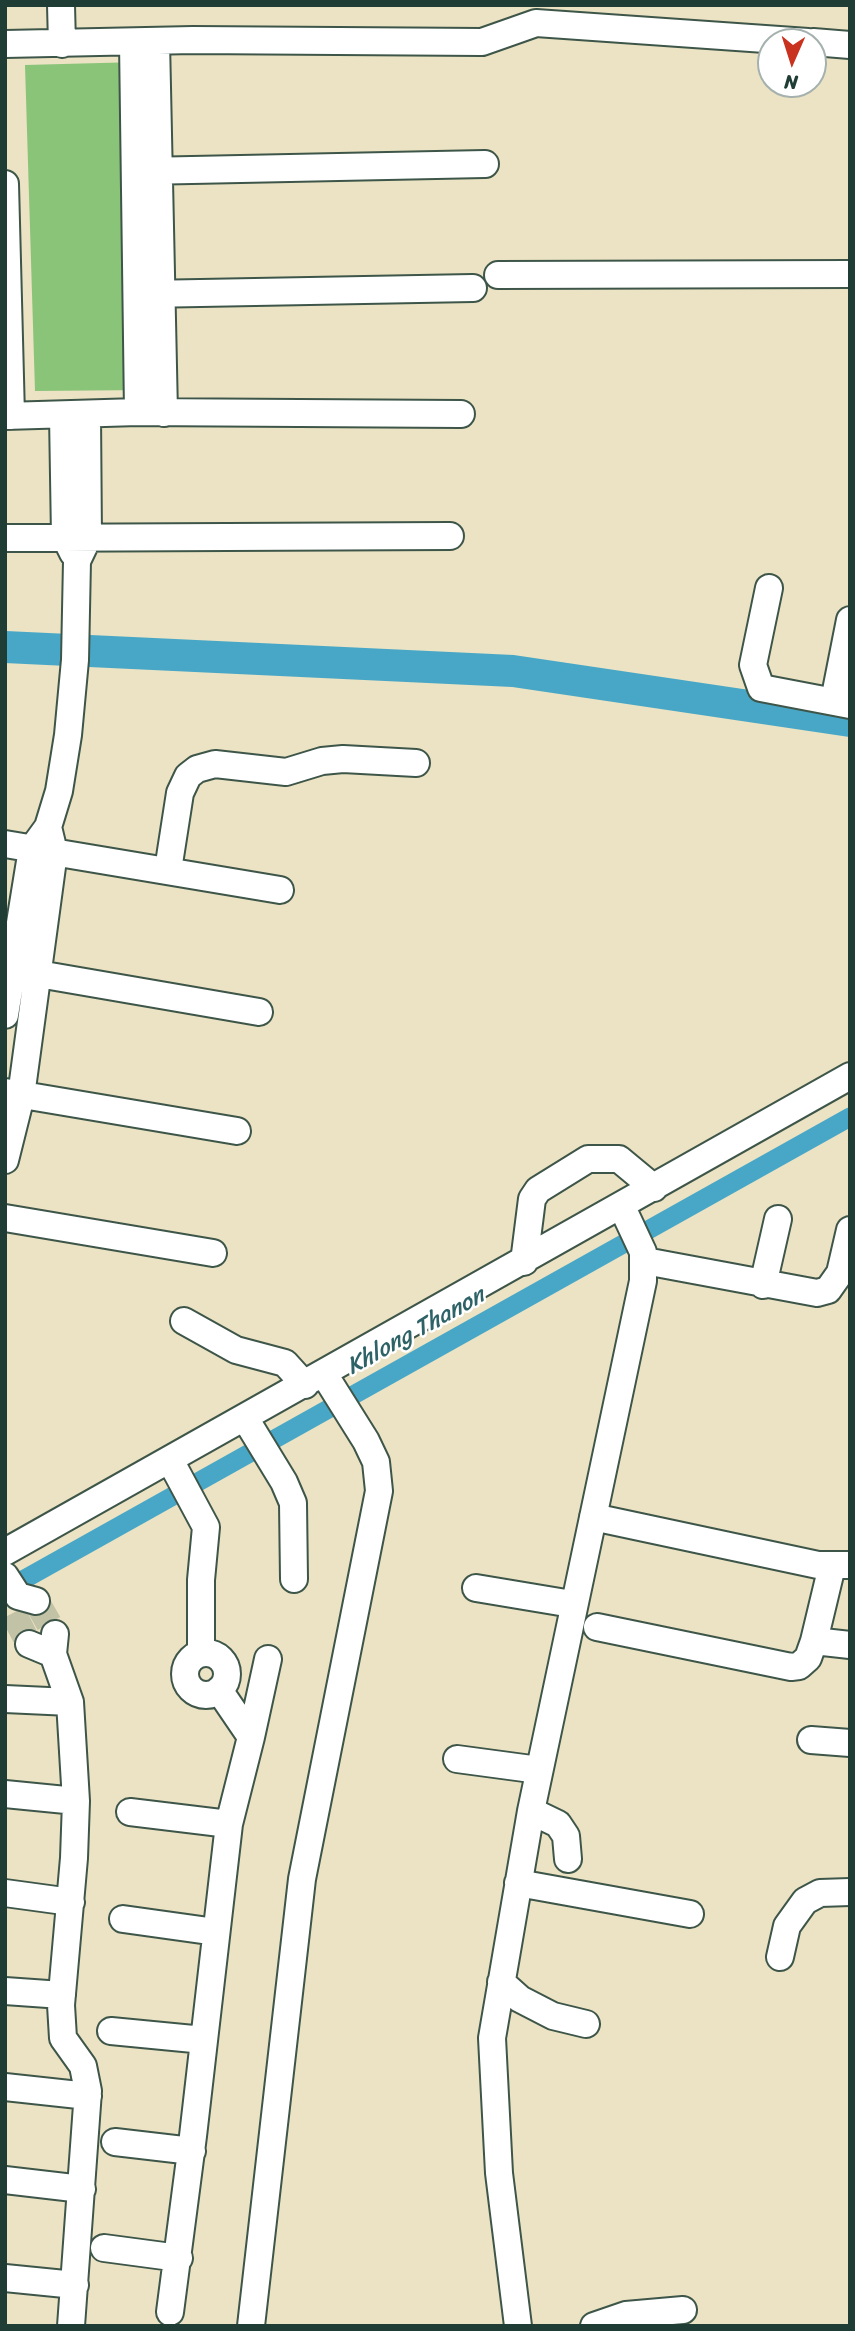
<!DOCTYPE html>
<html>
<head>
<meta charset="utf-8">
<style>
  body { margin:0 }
  #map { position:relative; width:855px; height:2331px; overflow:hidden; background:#ebe3c3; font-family:Sriracha,sans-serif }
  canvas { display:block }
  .frame { position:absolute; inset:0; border:7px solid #1f3d34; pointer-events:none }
  .north { position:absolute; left:757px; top:28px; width:70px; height:70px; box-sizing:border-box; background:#fff; border:2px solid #a5b1ae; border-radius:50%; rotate:183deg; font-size:19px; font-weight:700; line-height:28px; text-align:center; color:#1f3d34 }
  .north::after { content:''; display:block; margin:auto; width:24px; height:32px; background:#c8321e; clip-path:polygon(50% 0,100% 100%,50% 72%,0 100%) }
</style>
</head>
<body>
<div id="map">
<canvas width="855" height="2331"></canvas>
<div class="frame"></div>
<div class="north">N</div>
</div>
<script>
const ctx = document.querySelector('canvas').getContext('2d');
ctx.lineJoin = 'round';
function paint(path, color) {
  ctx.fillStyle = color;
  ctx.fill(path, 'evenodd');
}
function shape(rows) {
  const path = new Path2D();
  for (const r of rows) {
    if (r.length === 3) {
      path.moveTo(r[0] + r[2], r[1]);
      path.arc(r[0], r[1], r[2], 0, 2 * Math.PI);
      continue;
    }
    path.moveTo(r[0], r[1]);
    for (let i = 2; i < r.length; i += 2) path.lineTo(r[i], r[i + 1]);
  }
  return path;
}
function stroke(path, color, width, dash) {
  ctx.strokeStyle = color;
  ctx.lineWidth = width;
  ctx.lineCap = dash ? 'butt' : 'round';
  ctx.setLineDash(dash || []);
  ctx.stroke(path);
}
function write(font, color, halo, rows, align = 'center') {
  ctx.font = font + ' Sriracha,sans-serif';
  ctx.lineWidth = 5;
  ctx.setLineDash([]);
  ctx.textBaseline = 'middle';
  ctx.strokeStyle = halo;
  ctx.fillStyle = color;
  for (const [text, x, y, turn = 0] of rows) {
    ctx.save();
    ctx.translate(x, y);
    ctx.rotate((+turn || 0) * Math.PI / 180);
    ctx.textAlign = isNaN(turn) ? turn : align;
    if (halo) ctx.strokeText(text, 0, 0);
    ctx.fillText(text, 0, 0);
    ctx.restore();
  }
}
paint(shape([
  [139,62,146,390,35,391,25,65]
]), '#89c479');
stroke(shape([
  [5,1590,850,1117]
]), '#48a7c7', 19);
stroke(shape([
  [5,647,513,671,850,721]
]), '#48a7c7', 32);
stroke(shape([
  [36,1601,55,1634],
  [13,1613,29,1644]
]), '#c2c2a6', 26, [26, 13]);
const minor = shape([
  [61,5,62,44],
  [156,41,164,413],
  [133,42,138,412],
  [813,42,850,45],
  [5,44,193,40,482,42,536,23,808,42],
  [143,171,485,164],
  [5,184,11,416],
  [498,275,850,274],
  [146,294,473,288],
  [63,415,65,537,73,553],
  [5,416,138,412,461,414],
  [5,538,450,536],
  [769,588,753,665,761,688,850,705],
  [834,701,850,620],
  [5,844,280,890],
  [168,870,180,793,188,776,197,769,215,764,286,772,322,761,343,759,416,763],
  [21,971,259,1012],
  [5,1015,32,849,48,827,59,791,68,735,75,660,77,561,88,538,87,415],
  [5,1092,237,1131],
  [5,1160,21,1096,54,852,48,827],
  [5,1218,213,1253],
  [645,1261,817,1293,828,1290,840,1273,850,1230],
  [524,1262,532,1199,538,1190,588,1159,619,1159,654,1188],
  [763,1285,778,1219],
  [184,1321,236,1350,285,1363,305,1385],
  [245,1418,284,1482,293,1503,294,1579],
  [170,1460,206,1527,201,1580,201,1653],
  [593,1517,818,1565,848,1565],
  [5,1552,850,1076],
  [5,1576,18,1596,36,1601],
  [476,1588,572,1604],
  [597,1627,791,1667,799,1666,808,1658,814,1641,832,1566],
  [55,1634,53,1654,70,1702,76,1801,74,1858,61,2005,63,2038,83,2066,88,2091,71,2326],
  [814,1641,850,1645],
  [29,1644,53,1654],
  [206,1674,21],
  [5,1699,70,1702],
  [251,1737,268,1659],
  [811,1740,850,1743],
  [457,1759,539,1770],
  [5,1794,76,1801],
  [531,1811,558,1824,566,1836,568,1859],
  [130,1812,229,1824],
  [518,1883,690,1914],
  [5,1893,71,1902],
  [123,1919,216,1932],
  [780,1957,787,1926,805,1901,820,1893,850,1892],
  [501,1982,520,1999,553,2016,586,2024],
  [5,1991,62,1995],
  [111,2031,204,2040],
  [5,2087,88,2096],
  [115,2142,192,2151],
  [5,2180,82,2189],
  [104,2248,179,2258],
  [5,2278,75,2285],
  [170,2312,193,2136,229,1824,251,1737,219,1690],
  [251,2326,302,1879,379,1491,376,1462,366,1441,324,1374],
  [518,2326,499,2173,492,2038,531,1811,643,1281,643,1252,622,1207],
  [594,2326,626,2315,683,2310]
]);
stroke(minor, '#3e5649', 30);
stroke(minor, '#fff', 26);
write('italic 24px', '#2d6267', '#fff', [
  ["Khlong Thanon",416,1332,-29]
]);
</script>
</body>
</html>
